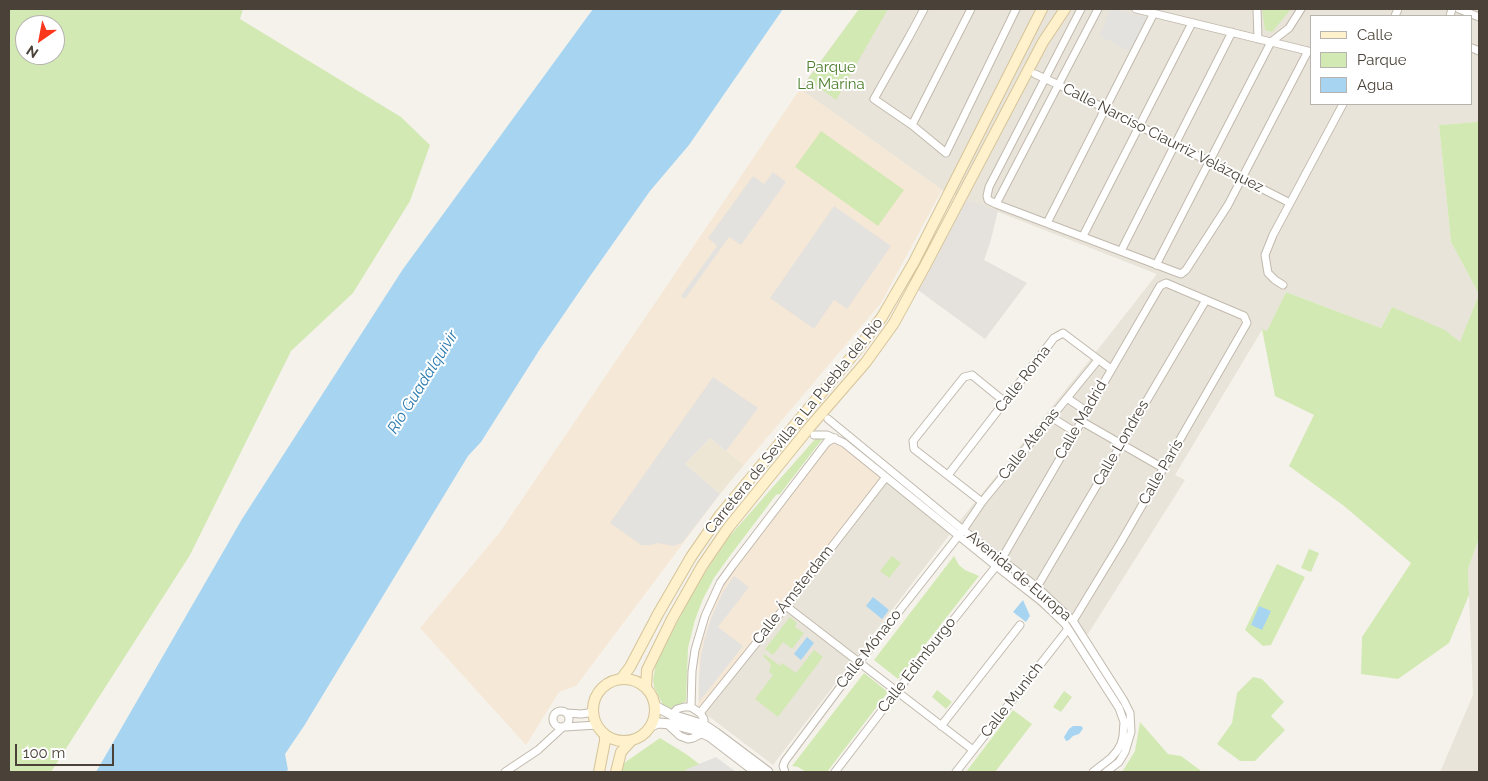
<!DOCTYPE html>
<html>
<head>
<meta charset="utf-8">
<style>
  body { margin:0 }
  #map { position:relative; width:1488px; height:781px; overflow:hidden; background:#f5f2eb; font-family:Raleway,sans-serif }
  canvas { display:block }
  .frame { position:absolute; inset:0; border:10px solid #4a4238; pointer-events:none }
  .legend { position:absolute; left:1310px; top:15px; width:162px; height:90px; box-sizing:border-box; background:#fff; border:1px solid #b7b3af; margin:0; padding:6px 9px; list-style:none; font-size:15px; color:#4a4238 }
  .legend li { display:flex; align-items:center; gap:10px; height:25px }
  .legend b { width:25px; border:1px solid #b7b3af }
  .north { position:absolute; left:15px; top:15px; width:50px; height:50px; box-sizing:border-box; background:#fff; border:1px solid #b7b3af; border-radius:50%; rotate:213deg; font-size:14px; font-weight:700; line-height:20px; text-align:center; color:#4a4238 }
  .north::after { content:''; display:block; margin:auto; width:18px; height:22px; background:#fb371c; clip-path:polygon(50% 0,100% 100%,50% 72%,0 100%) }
  .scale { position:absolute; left:15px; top:744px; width:99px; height:22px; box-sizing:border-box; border:2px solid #4a4238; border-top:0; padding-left:6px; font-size:15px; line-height:18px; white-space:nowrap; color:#4a4238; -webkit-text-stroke:4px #fff; paint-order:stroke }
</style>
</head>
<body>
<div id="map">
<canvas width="1488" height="781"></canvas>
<div class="frame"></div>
<ul class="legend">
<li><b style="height:6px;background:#fff1cb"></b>Calle</li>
<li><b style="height:14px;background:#d3e9b4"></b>Parque</li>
<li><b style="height:14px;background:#a7d5f1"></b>Agua</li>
</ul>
<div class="north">N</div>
<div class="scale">100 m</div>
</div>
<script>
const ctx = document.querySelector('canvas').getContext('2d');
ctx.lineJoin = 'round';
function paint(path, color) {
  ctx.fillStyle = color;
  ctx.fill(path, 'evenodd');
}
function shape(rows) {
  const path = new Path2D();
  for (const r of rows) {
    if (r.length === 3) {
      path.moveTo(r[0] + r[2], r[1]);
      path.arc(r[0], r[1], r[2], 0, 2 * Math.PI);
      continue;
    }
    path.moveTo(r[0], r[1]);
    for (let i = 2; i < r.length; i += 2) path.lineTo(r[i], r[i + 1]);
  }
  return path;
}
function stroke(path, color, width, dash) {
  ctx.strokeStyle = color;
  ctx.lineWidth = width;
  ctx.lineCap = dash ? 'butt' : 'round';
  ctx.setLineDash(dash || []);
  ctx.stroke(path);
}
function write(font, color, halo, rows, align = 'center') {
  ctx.font = font + ' Raleway,sans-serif';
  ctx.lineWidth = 4;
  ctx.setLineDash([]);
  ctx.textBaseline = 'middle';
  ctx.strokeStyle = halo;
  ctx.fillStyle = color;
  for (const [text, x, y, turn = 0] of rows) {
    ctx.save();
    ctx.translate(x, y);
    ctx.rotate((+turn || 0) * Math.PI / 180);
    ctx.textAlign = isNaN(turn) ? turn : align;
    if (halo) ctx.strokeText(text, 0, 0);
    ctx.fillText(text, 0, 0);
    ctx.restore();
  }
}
paint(shape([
  [859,9,1479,9,1479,119,1477,122,1439,125,1451,242,1479,294,1460,343,1392,307,1381,328,1286,292,1267,332,1262,330,1175,475,1185,480,1088,634,1061,624,950,534,773,765,703,712,888,479,950,533,1088,362,1157,274,942,190,800,89],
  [1312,16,1472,16,1472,104,1312,104],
  [1479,538,1479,772,1439,772,1441,770,1473,695,1468,569]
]), '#e9e4d9');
paint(shape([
  [800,89,942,190,881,303,744,465,710,438,685,464,720,494,576,686,559,692,526,745,420,628,500,532],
  [834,434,888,479,703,712,698,706,699,651,720,590]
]), '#f6e8d6');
paint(shape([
  [965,199,998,211,990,243,984,260,1027,283,985,339,918,290]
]), '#e5e1dc');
paint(shape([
  [710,438,744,465,720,494,685,464]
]), '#eee6d5');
paint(shape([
  [9,9,243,9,240,19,401,117,430,145,410,201,353,293,291,351,190,555,51,772,9,772],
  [25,25,55,25,55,55,25,55],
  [859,9,888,9,836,100,808,79],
  [1262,9,1291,9,1272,32,1265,30],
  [1479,119,1479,538,1468,569,1469,595,1449,643,1398,679,1361,674,1362,637,1411,563,1344,506,1289,466,1314,415,1275,396,1262,329,1267,331,1286,292,1381,328,1392,307,1445,330,1460,342,1479,294,1451,242,1439,125,1477,122],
  [821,131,904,190,878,226,795,167],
  [824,437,780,494,776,495,729,557,714,578,703,599,695,620,688,648,686,701,670,710,664,707,654,687,653,679,656,663,696,586,728,538,816,438],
  [1309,549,1319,553,1311,572,1301,568],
  [892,556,901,563,889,578,880,571],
  [954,556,959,565,965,570,979,576,898,679,874,660],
  [1277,564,1305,577,1271,645,1263,646,1245,630],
  [790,617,797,623,795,627,804,633,792,649,783,642,773,655,765,649],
  [814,650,823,657,778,717,755,699,773,675,769,672,771,666,769,662,763,656,764,654,780,666,782,663,796,673],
  [864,673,888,692,827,772,806,772,798,767,792,766],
  [1253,677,1262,679,1284,702,1271,716,1285,730,1255,761,1240,761,1217,744,1232,723,1237,693],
  [937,690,952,702,946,709,932,697],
  [1064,691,1072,697,1061,712,1053,707],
  [1013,710,1032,724,995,772,966,772],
  [1140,722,1168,754,1181,756,1200,770,1201,772,1122,772,1135,751],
  [660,738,686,754,710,772,621,772,624,763]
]), '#d3e9b4');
paint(shape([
  [1110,9,1147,17,1129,51,1100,36],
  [773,172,786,182,741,245,729,237,685,299,681,296,717,246,708,238,753,176,764,184],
  [834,206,891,246,847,309,834,300,814,329,770,298],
  [713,377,758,408,726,451,710,438,685,464,720,494,682,543,673,546,658,543,651,545,641,545,610,523],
  [734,576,749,587,718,627,743,646,699,702,699,680,701,655,706,634,712,616,723,592],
  [716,757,736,772,689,772,685,770]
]), '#e4e2df');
paint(shape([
  [593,9,783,9,689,145,650,191,588,279,540,349,481,442,468,456,304,726,285,754,288,770,284,772,96,772,242,519,403,269],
  [873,597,889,610,882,619,866,606],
  [1023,600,1030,616,1026,622,1013,612],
  [1259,606,1271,611,1262,630,1251,625],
  [807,637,814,643,801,660,794,654],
  [1073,726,1081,726,1083,728,1082,730,1079,734,1073,736,1069,740,1066,741,1064,737,1069,729]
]), '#a7d5f1');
const minor = shape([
  [924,9,909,37,874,99,912,125,946,153,1016,9],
  [1081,9,989,187,987,196,988,200,996,204,1181,274,1186,270,1228,205,1308,51],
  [1136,9,1312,52],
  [1257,9,1258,39],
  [1459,9,1479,17],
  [1395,16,1398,9],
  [1450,16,1452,9],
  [1472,48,1479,51],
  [1035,74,1059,85,1290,203],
  [912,125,971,9],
  [996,204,1098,9],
  [1047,223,1154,13],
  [1083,236,1192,23],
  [1121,251,1232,32],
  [1156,265,1271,42,1289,28,1301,9],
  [1283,285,1275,280,1268,273,1265,255,1273,235,1343,104],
  [1067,398,1086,411],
  [1051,417,1075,432],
  [828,419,963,530,1037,587,1073,621,1124,701,1130,713,1131,732,1125,752,1119,762,1106,772],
  [1081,421,1163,468],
  [814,435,827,435,844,443,996,566,1041,601,1065,624,1119,708,1124,722,1123,736,1121,744,1117,751,1111,758,1093,772],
  [948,475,1054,338,1063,333,1111,369],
  [982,502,914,449,913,441,964,377,972,375,1005,402],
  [1037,587,1206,300],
  [786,606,973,750],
  [691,707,692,671,695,650,705,616,720,583,733,565,827,442,835,438],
  [561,719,8],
  [567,713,581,714,588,713,593,710],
  [700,713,786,606,886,477],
  [667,724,680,736,688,739,693,738,699,735,704,725,704,719,700,713,691,707,684,707,677,709,672,715],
  [941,726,1020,625],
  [565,727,597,725],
  [505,772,538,750,563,727],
  [785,772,783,766,785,761,859,662,963,530,982,502,1098,360],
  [835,772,897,691,1001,560,1160,286,1166,283,1244,316,1247,323,1121,542,1073,621],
  [956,772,1068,629]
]);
const tertiary = shape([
  [655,706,672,715,704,725,716,733,768,772],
  [651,726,658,723,672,724,695,730,709,736,756,772]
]);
const secondary = shape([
  [624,710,31],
  [621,679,630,667,658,614,691,557,720,515,853,355,882,317,914,262,1042,9],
  [646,688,647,670,672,619,702,566,728,528,809,428,866,362,894,323,925,266,1043,42,1065,9],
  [599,772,605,741,605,735],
  [616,772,621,752,631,741]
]);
stroke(minor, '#c1b9ad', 9);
stroke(tertiary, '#c1b9ad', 11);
stroke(secondary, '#d5c49a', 12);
stroke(minor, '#fff', 7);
stroke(tertiary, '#fff', 9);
stroke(secondary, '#fff1cb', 10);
write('15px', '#4c7d2a', '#fff', [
  ["Parque",831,67],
  ["La Marina",831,84]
]);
write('15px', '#4a4238', '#fff', [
  ["Calle Narciso Ciaurriz Velázquez",1163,138,27],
  ["Calle Roma",1023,379,-52],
  ["Calle Madrid",1081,420,-60],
  ["Carretera de Sevilla a La Puebla del Río",794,426,-51],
  ["Calle Londres",1121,443,-60],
  ["Calle Atenas",1029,444,-51],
  ["Calle París",1161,472,-60],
  ["Avenida de Europa",1019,576,40],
  ["Calle Ámsterdam",793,595,-52],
  ["Calle Mónaco",869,649,-52],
  ["Calle Edimburgo",917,665,-52],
  ["Calle Munich",1012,700,-52]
]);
write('italic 16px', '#2e7cb0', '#fff', [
  ["Río Guadalquivir",423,382,-58]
]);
</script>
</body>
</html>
